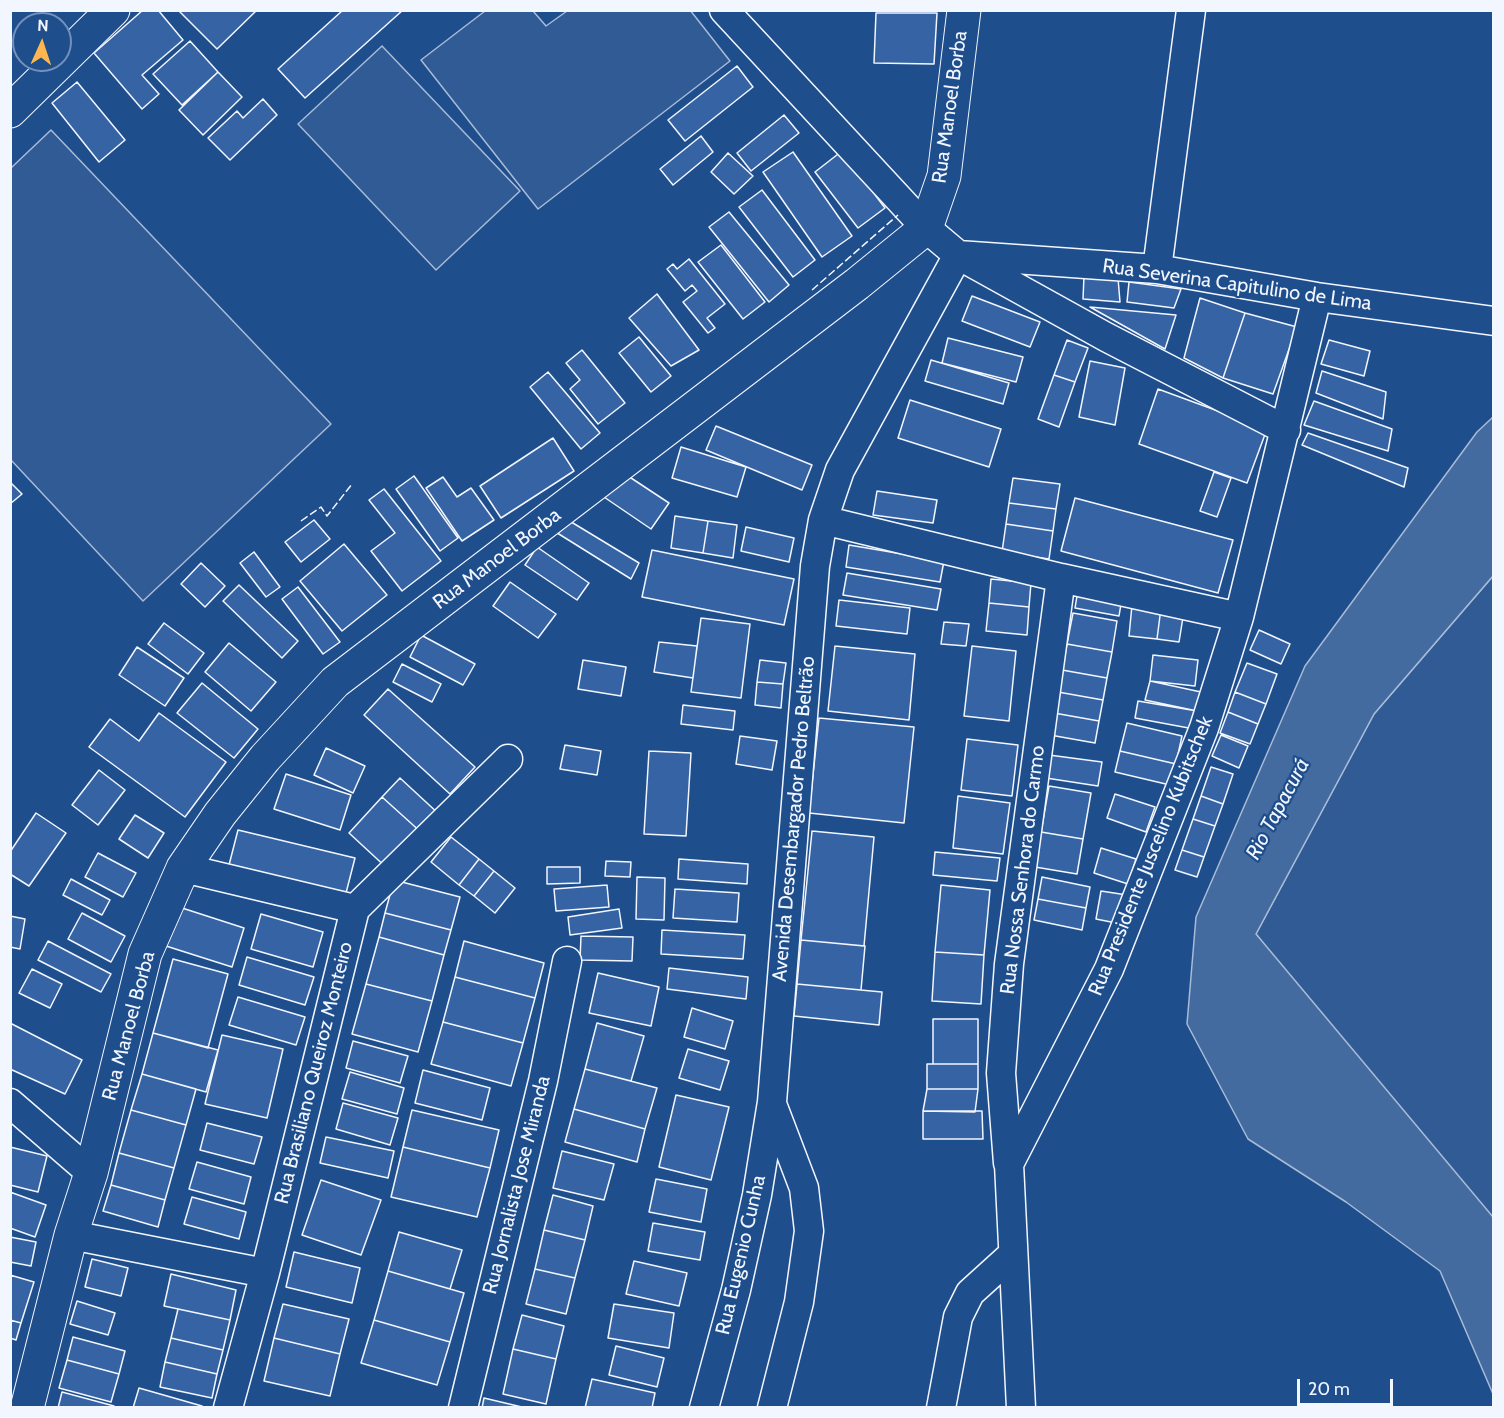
<!DOCTYPE html>
<html>
<head>
<meta charset="utf-8">
<style>
  body { margin:0 }
  #map { position:relative; width:1504px; height:1418px; overflow:hidden; background:#1f4e8c; font-family:Cabin,sans-serif }
  canvas { display:block }
  .frame { position:absolute; inset:0; border:12px solid #f2f6ff; pointer-events:none }
  .north { position:absolute; left:12px; top:12px; width:60px; height:60px; box-sizing:border-box; background:#1f4e8c; border:2px solid #7391ba; border-radius:50%; rotate:3deg; font-size:16px; font-weight:700; line-height:24px; text-align:center; color:#f2f6ff }
  .north::after { content:''; display:block; margin:auto; width:21px; height:27px; background:#ffb74d; clip-path:polygon(50% 0,100% 100%,50% 72%,0 100%) }
  .scale { position:absolute; left:1297px; top:1379px; width:96px; height:27px; box-sizing:border-box; border:3px solid #f2f6ff; border-top:0; padding-left:8px; font-size:18px; line-height:21px; white-space:nowrap; color:#f2f6ff; -webkit-text-stroke:4px #1f4e8c; paint-order:stroke }
</style>
</head>
<body>
<div id="map">
<canvas width="1504" height="1418"></canvas>
<div class="frame"></div>
<div class="north">N</div>
<div class="scale">20 m</div>
</div>
<script>
const ctx = document.querySelector('canvas').getContext('2d');
ctx.lineJoin = 'round';
function paint(path, color) {
  ctx.fillStyle = color;
  ctx.fill(path, 'evenodd');
}
function shape(rows) {
  const path = new Path2D();
  for (const r of rows) {
    path.moveTo(r[0], r[1]);
    for (let i = 2; i < r.length; i += 2) path.lineTo(r[i], r[i + 1]);
  }
  return path;
}
function stroke(path, color, width, dash) {
  ctx.strokeStyle = color;
  ctx.lineWidth = width;
  ctx.lineCap = dash ? 'butt' : 'round';
  ctx.setLineDash(dash || []);
  ctx.stroke(path);
}
function write(font, color, halo, rows, align = 'center') {
  ctx.font = font + ' Cabin,sans-serif';
  ctx.lineWidth = 4.5;
  ctx.setLineDash([]);
  ctx.textBaseline = 'middle';
  ctx.strokeStyle = halo;
  ctx.fillStyle = color;
  for (const [text, x, y, turn = 0] of rows) {
    ctx.save();
    ctx.translate(x, y);
    ctx.rotate((+turn || 0) * Math.PI / 180);
    ctx.textAlign = isNaN(turn) ? turn : align;
    if (halo) ctx.strokeText(text, 0, 0);
    ctx.fillText(text, 0, 0);
    ctx.restore();
  }
}
const green = shape([
  [690,10,730,61,538,209,421,60,485,11,533,11,546,26,567,11,690,10],
  [382,46,520,191,436,270,298,124,382,46],
  [51,130,331,424,143,601,11,460,11,168,51,130],
  [1493,576,1493,1247,1256,934,1374,714,1493,576]
]);
paint(green, '#305b95');
stroke(green, '#a8bbd7', 1.5);
const water = shape([
  [1493,417,1493,576,1374,714,1256,934,1493,1217,1493,1394,1440,1271,1346,1202,1248,1139,1187,1024,1196,917,1305,666,1477,432,1493,417]
]);
paint(water, '#446ba0');
stroke(water, '#a8bbd7', 1.5);
const building = shape([
  [143,10,158,10,183,40,142,75,159,94,142,109,94,53,143,10],
  [178,10,257,10,217,49,178,10],
  [343,10,403,10,305,98,278,69,343,10],
  [876,13,937,13,934,64,874,63,876,13],
  [190,41,218,72,182,105,153,74,190,41],
  [737,66,753,87,685,141,668,120,737,66],
  [218,72,242,97,203,135,179,110,218,72],
  [77,82,125,140,99,162,52,103,77,82],
  [263,99,277,115,230,160,208,138,237,111,243,118,263,99],
  [784,115,799,133,751,171,737,153,784,115],
  [701,136,713,152,673,185,660,169,701,136],
  [842,151,885,208,858,228,815,172,842,151],
  [793,152,852,236,822,257,763,172,793,152],
  [728,153,753,176,734,194,711,172,728,153],
  [762,190,815,260,793,277,739,207,762,190],
  [729,212,789,285,769,302,709,227,729,212],
  [721,245,765,302,743,319,698,262,721,245],
  [689,259,725,304,707,318,715,328,708,333,683,302,697,291,692,285,685,291,667,269,673,264,677,269,689,259],
  [1084,276,1118,278,1120,302,1083,299,1084,276],
  [1129,282,1181,289,1174,308,1127,302,1129,282],
  [657,294,699,350,671,366,629,318,657,294],
  [972,296,1040,322,1030,347,962,321,972,296],
  [1200,298,1245,313,1223,378,1184,358,1200,298],
  [1090,307,1176,315,1165,349,1090,307],
  [1245,313,1297,327,1273,394,1223,378,1245,313],
  [639,337,671,376,651,392,619,353,639,337],
  [948,338,1023,357,1016,382,942,363,948,338],
  [1067,340,1088,348,1075,382,1054,375,1067,340],
  [1329,340,1370,351,1364,376,1321,364,1329,340],
  [582,350,625,403,598,424,570,389,580,380,566,363,582,350],
  [931,360,1009,383,1003,404,925,381,931,360],
  [1090,361,1125,368,1115,425,1079,417,1090,361],
  [1322,371,1386,392,1383,419,1316,393,1322,371],
  [548,372,600,433,581,449,530,387,548,372],
  [1054,375,1075,382,1059,427,1038,419,1054,375],
  [1158,389,1267,429,1247,483,1139,444,1158,389],
  [910,400,1001,429,989,467,898,438,910,400],
  [1314,401,1392,429,1388,451,1304,425,1314,401],
  [716,426,812,465,802,490,706,450,716,426],
  [1308,433,1408,468,1404,487,1302,445,1308,433],
  [553,438,574,471,501,518,480,486,553,438],
  [681,447,746,467,737,497,672,478,681,447],
  [1214,472,1231,478,1217,517,1200,511,1214,472],
  [625,474,669,503,651,529,601,495,625,474],
  [414,476,458,538,440,551,396,489,414,476],
  [443,477,457,497,471,488,494,520,462,541,426,488,443,477],
  [1013,478,1060,484,1056,509,1009,503,1013,478],
  [10,482,22,494,10,504,10,482],
  [384,489,441,561,402,591,371,551,395,533,369,500,384,489],
  [877,491,937,500,933,523,873,515,877,491],
  [1075,498,1233,540,1218,593,1061,551,1075,498],
  [1009,503,1056,509,1053,531,1006,524,1009,503],
  [675,516,708,521,703,553,671,548,675,516],
  [563,517,639,563,631,579,554,531,563,517],
  [314,520,330,539,301,562,285,542,314,520],
  [708,521,737,525,733,558,703,553,708,521],
  [1006,524,1053,531,1049,559,1002,552,1006,524],
  [746,527,794,538,789,562,741,551,746,527],
  [344,544,387,595,342,631,300,581,344,544],
  [849,545,944,561,940,582,846,567,849,545],
  [537,547,589,583,577,600,525,565,537,547],
  [652,550,794,579,784,625,642,597,652,550],
  [254,552,280,587,266,597,240,563,254,552],
  [201,563,225,586,205,607,181,584,201,563],
  [847,573,941,589,937,610,843,595,847,573],
  [991,579,1031,583,1029,607,989,603,991,579],
  [510,582,556,614,538,638,493,606,510,582],
  [239,585,298,641,282,658,223,601,239,585],
  [298,587,340,642,323,654,282,599,298,587],
  [1078,590,1122,598,1119,616,1075,608,1078,590],
  [839,600,910,608,907,634,836,626,839,600],
  [989,603,1029,607,1027,635,986,631,989,603],
  [1132,605,1161,608,1157,639,1129,636,1132,605],
  [1161,608,1184,611,1179,642,1157,639,1161,608],
  [1073,613,1117,621,1112,652,1067,644,1073,613],
  [701,618,750,624,741,698,691,692,701,618],
  [944,622,969,624,966,646,941,644,944,622],
  [164,623,204,653,188,674,148,644,164,623],
  [1259,630,1290,644,1281,664,1250,650,1259,630],
  [421,635,475,664,463,685,410,657,421,635],
  [659,642,697,646,693,678,654,672,659,642],
  [229,643,276,682,251,711,205,672,229,643],
  [1067,644,1112,652,1107,678,1062,670,1067,644],
  [835,646,915,654,909,720,828,711,835,646],
  [972,646,1016,651,1009,721,964,716,972,646],
  [137,647,184,678,165,706,119,675,137,647],
  [1153,655,1198,660,1195,686,1150,681,1153,655],
  [583,660,626,667,621,696,578,689,583,660],
  [760,660,786,663,783,684,757,682,760,660],
  [1247,663,1277,674,1266,704,1235,692,1247,663],
  [402,664,441,684,432,702,393,682,402,664],
  [1062,670,1107,678,1103,700,1058,692,1062,670],
  [1150,681,1201,692,1197,711,1145,700,1150,681],
  [757,682,783,684,781,708,755,705,757,682],
  [202,683,258,729,234,758,177,713,202,683],
  [388,689,475,767,450,794,364,715,388,689],
  [1058,692,1103,700,1099,721,1054,713,1058,692],
  [1235,692,1266,704,1258,724,1228,712,1235,692],
  [1138,701,1197,711,1194,729,1135,718,1138,701],
  [683,705,735,711,733,730,681,724,683,705],
  [1228,712,1258,724,1250,744,1220,733,1228,712],
  [159,713,226,762,185,817,89,747,110,719,139,741,159,713],
  [1054,713,1099,721,1095,743,1050,735,1054,713],
  [819,718,914,727,904,823,809,813,819,718],
  [1127,723,1182,736,1176,764,1120,751,1127,723],
  [1221,735,1248,746,1239,768,1212,756,1221,735],
  [740,736,777,741,772,770,736,764,740,736],
  [967,739,1018,745,1012,796,961,790,967,739],
  [565,745,601,751,597,775,560,769,565,745],
  [326,748,365,766,353,793,314,775,326,748],
  [649,751,691,753,686,836,644,834,649,751],
  [1120,751,1176,764,1170,785,1115,772,1120,751],
  [1049,755,1102,762,1098,786,1046,778,1049,755],
  [1211,767,1233,774,1223,804,1201,796,1211,767],
  [99,770,125,790,98,825,72,805,99,770],
  [286,774,351,795,340,830,274,809,286,774],
  [400,778,440,815,423,834,382,797,400,778],
  [1049,786,1091,793,1083,839,1041,832,1049,786],
  [1115,794,1155,807,1146,832,1107,818,1115,794],
  [958,796,1010,803,1003,854,953,848,958,796],
  [1201,796,1223,804,1215,826,1193,819,1201,796],
  [382,797,423,834,389,870,349,833,382,797],
  [36,813,66,833,29,886,10,874,10,852,36,813],
  [135,815,164,833,148,858,119,839,135,815],
  [1193,819,1215,826,1204,857,1182,850,1193,819],
  [238,830,355,858,346,893,229,865,238,830],
  [812,831,874,837,864,946,801,940,812,831],
  [1041,832,1083,839,1077,874,1035,867,1041,832],
  [451,837,479,859,459,885,431,862,451,837],
  [1101,848,1136,859,1128,884,1094,873,1101,848],
  [1182,850,1204,857,1197,877,1175,870,1182,850],
  [935,852,1000,858,997,881,933,875,935,852],
  [98,853,136,873,123,897,85,877,98,853],
  [479,859,494,871,474,896,459,885,479,859],
  [679,859,748,864,747,884,678,879,679,859],
  [606,861,631,862,630,877,605,876,606,861],
  [547,867,580,867,580,883,547,884,547,867],
  [494,871,515,888,495,913,474,896,494,871],
  [637,877,665,878,664,920,636,919,637,877],
  [1042,877,1090,887,1086,908,1038,899,1042,877],
  [71,879,110,900,102,915,63,895,71,879],
  [394,880,460,897,451,930,385,913,394,880],
  [607,885,609,907,556,911,554,889,607,885],
  [941,885,990,890,984,955,935,952,941,885],
  [675,889,739,893,737,922,673,918,675,889],
  [1101,891,1127,895,1121,924,1096,919,1101,891],
  [1038,899,1086,908,1082,930,1034,920,1038,899],
  [179,907,244,928,232,967,166,946,179,907],
  [619,909,622,928,570,935,568,917,619,909],
  [82,913,125,936,111,962,68,939,82,913],
  [385,913,451,930,444,955,379,937,385,913],
  [261,914,323,932,313,967,251,949,261,914],
  [10,916,25,919,20,949,10,947,10,916],
  [662,930,745,935,743,959,661,954,662,930],
  [581,936,633,937,632,961,580,960,581,936],
  [379,937,444,955,432,1001,366,984,379,937],
  [801,940,865,946,861,990,797,984,801,940],
  [48,941,111,974,101,992,38,960,48,941],
  [464,941,544,963,535,998,455,977,464,941],
  [935,952,984,955,981,1004,932,1001,935,952],
  [247,957,314,977,305,1005,239,985,247,957],
  [173,959,228,974,208,1048,153,1033,173,959],
  [669,968,748,977,746,999,667,989,669,968],
  [32,969,62,984,50,1008,19,993,32,969],
  [598,973,659,987,651,1026,589,1013,598,973],
  [455,977,535,998,523,1043,443,1022,455,977],
  [366,984,432,1001,418,1052,352,1034,366,984],
  [797,984,882,992,879,1025,794,1016,797,984],
  [238,997,305,1017,296,1045,229,1025,238,997],
  [692,1008,733,1021,725,1049,684,1037,692,1008],
  [933,1019,978,1019,978,1064,933,1064,933,1019],
  [443,1022,523,1043,511,1086,431,1064,443,1022],
  [10,1023,82,1060,65,1094,10,1069,10,1023],
  [597,1023,644,1036,631,1081,585,1069,597,1023],
  [153,1033,218,1050,206,1092,142,1074,153,1033],
  [222,1035,283,1049,267,1118,205,1104,222,1035],
  [353,1041,408,1056,400,1083,346,1068,353,1041],
  [688,1049,729,1061,720,1090,679,1078,688,1049],
  [927,1064,978,1064,978,1089,927,1089,927,1064],
  [585,1069,657,1088,645,1129,574,1109,585,1069],
  [423,1070,490,1088,482,1120,415,1103,423,1070],
  [350,1072,404,1088,397,1114,342,1099,350,1072],
  [142,1074,196,1089,186,1125,131,1110,142,1074],
  [927,1089,978,1089,975,1112,923,1111,927,1089],
  [676,1095,729,1107,711,1180,659,1167,676,1095],
  [343,1103,398,1118,390,1145,336,1129,343,1103],
  [574,1109,645,1129,637,1162,565,1142,574,1109],
  [131,1110,186,1125,174,1168,119,1153,131,1110],
  [412,1110,499,1130,490,1168,403,1147,412,1110],
  [923,1111,982,1111,983,1139,923,1139,923,1111],
  [207,1123,262,1137,254,1164,200,1150,207,1123],
  [326,1137,394,1151,388,1178,320,1163,326,1137],
  [10,1147,47,1156,38,1192,10,1185,10,1147],
  [403,1147,490,1168,477,1217,391,1197,403,1147],
  [562,1151,614,1164,604,1200,553,1188,562,1151],
  [119,1153,174,1168,165,1200,111,1185,119,1153],
  [197,1162,251,1177,244,1204,189,1189,197,1162],
  [656,1179,707,1189,701,1222,649,1212,656,1179],
  [321,1180,381,1200,361,1255,302,1235,321,1180],
  [111,1185,165,1200,158,1227,103,1211,111,1185],
  [10,1192,46,1205,35,1237,10,1228,10,1192],
  [553,1195,593,1206,585,1240,544,1230,553,1195],
  [192,1197,246,1212,239,1239,184,1224,192,1197],
  [653,1223,705,1232,700,1260,648,1251,653,1223],
  [544,1230,585,1240,575,1278,535,1269,544,1230],
  [399,1232,462,1250,450,1289,388,1271,399,1232],
  [10,1237,36,1242,31,1266,10,1262,10,1237],
  [294,1252,360,1268,352,1303,286,1287,294,1252],
  [92,1259,128,1268,121,1296,85,1287,92,1259],
  [634,1261,687,1273,679,1306,626,1294,634,1261],
  [535,1269,575,1278,566,1314,526,1304,535,1269],
  [388,1271,464,1293,450,1342,374,1320,388,1271],
  [171,1274,236,1290,230,1320,164,1306,171,1274],
  [10,1275,34,1282,21,1323,10,1320,10,1275],
  [77,1301,115,1313,108,1335,70,1324,77,1301],
  [283,1304,349,1319,340,1354,274,1338,283,1304],
  [614,1304,674,1313,669,1348,608,1338,614,1304],
  [178,1309,230,1320,223,1350,171,1338,178,1309],
  [522,1315,564,1326,556,1359,513,1349,522,1315],
  [10,1320,21,1323,16,1340,10,1338,10,1320],
  [374,1320,450,1342,437,1385,361,1363,374,1320],
  [73,1337,125,1351,119,1374,67,1360,73,1337],
  [171,1338,223,1350,217,1374,165,1362,171,1338],
  [274,1338,340,1354,330,1396,264,1381,274,1338],
  [616,1346,664,1358,657,1387,609,1375,616,1346],
  [513,1349,556,1359,546,1404,503,1394,513,1349],
  [67,1360,119,1374,111,1402,59,1388,67,1360],
  [165,1362,217,1374,212,1398,160,1387,165,1362],
  [592,1379,655,1393,652,1408,585,1408,592,1379],
  [139,1388,202,1406,201,1408,133,1408,139,1388],
  [62,1392,114,1406,114,1408,58,1408,62,1392],
  [484,1398,526,1408,482,1408,484,1398]
]);
paint(building, '#3563a3');
stroke(building, '#f2f6ff', 1.5);
const street = shape([
  [724,10,926,228,958,255,1157,269,1317,297,1494,321],
  [1157,269,1191,10],
  [823,520,1061,578,1239,617],
  [183,868,355,909,265,1273,228,1408],
  [355,909,508,759],
  [10,1103,91,1173],
  [1008,1163,1001,1073,1009,964,1061,578],
  [71,1235,265,1273],
  [463,1408,543,1081,567,961],
  [704,1408,736,1290,757,1195,772,1102,815,566,823,520,840,470,958,255,1106,337,1286,430],
  [772,1408,799,1302,809,1231,804,1188,772,1104],
  [941,1408,958,1317,970,1293,1013,1254],
  [1021,1408,1009,1164,1109,969,1204,728,1239,617,1317,297]
]);
const secondary = shape([
  [10,111,113,10],
  [27,1408,71,1235,91,1173,145,954,183,868,220,814,265,758,335,682,857,284,926,228,944,176,964,10]
]);
stroke(street, '#f2f6ff', 31);
stroke(secondary, '#f2f6ff', 35);
stroke(street, '#1f4e8c', 28);
stroke(secondary, '#1f4e8c', 33);
stroke(shape([
  [812,290,898,215],
  [301,521,321,507,327,516,352,484]
]), '#f2f6ff', 1.5, [8, 3]);
write('20px', '#f2f6ff', '#1f4e8c', [
  ["Rua Manoel Borba",950,107,-82],
  ["Rua Severina Capitulino de Lima",1237,285,8],
  ["Rua Manoel Borba",497,559,-37],
  ["Avenida Desembargador Pedro Beltrão",794,819,-85],
  ["Rua Presidente Juscelino Kubitschek",1151,856,-68],
  ["Rua Nossa Senhora do Carmo",1023,870,-83],
  ["Rua Manoel Borba",129,1026,-75],
  ["Rua Brasiliano Queiroz Monteiro",314,1073,-76],
  ["Rua Jornalista Jose Miranda",517,1185,-76],
  ["Rua Eugenio Cunha",741,1255,-77]
]);
write('italic 21px', '#f2f6ff', '#1f4e8c', [
  ["Rio Tapacurá",1278,809,-62]
]);
</script>
</body>
</html>
